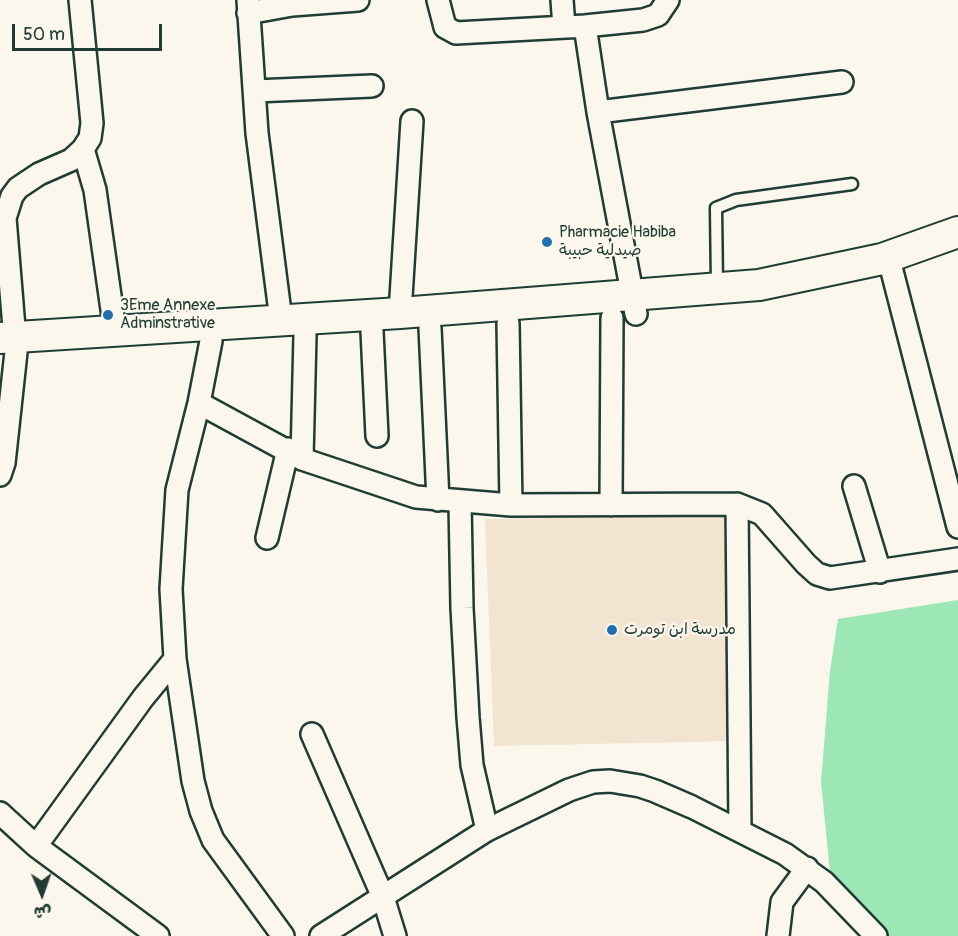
<!DOCTYPE html>
<html>
<head>
<meta charset="utf-8">
<style>
  body { margin:0 }
  #map { position:relative; width:958px; height:936px; overflow:hidden; background:#fbf7ec; font-family:Pangolin,"Playpen Sans Arabic",sans-serif }
  canvas { display:block }
  .north { position:absolute; left:12px; top:864px; width:60px; height:60px; -webkit-text-stroke:4px #fbf7ec; paint-order:stroke; rotate:178deg; font-size:16px; font-weight:700; line-height:24px; text-align:center; color:#1f3d34 }
  .north::after { content:''; display:block; margin:auto; width:21px; height:27px; background:#1f3d34; clip-path:polygon(50% 0,100% 100%,50% 72%,0 100%) }
  .scale { position:absolute; left:12px; top:24px; width:150px; height:27px; box-sizing:border-box; border:3px solid #1f3d34; border-top:0; padding-left:8px; font-size:18px; line-height:21px; white-space:nowrap; color:#1f3d34; -webkit-text-stroke:4px #fbf7ec; paint-order:stroke }
</style>
</head>
<body>
<div id="map">
<canvas width="958" height="936"></canvas>
<div class="north">ش</div>
<div class="scale">50 m</div>
</div>
<script>
const ctx = document.querySelector('canvas').getContext('2d');
ctx.lineJoin = 'round';
function paint(path, color) {
  ctx.fillStyle = color;
  ctx.fill(path, 'evenodd');
}
function shape(rows) {
  const path = new Path2D();
  for (const r of rows) {
    path.moveTo(r[0], r[1]);
    for (let i = 2; i < r.length; i += 2) path.lineTo(r[i], r[i + 1]);
  }
  return path;
}
function stroke(path, color, width, dash) {
  ctx.strokeStyle = color;
  ctx.lineWidth = width;
  ctx.lineCap = dash ? 'butt' : 'round';
  ctx.setLineDash(dash || []);
  ctx.stroke(path);
}
function write(font, color, halo, rows, align = 'center') {
  ctx.font = font + ' Pangolin,"Playpen Sans Arabic",sans-serif';
  ctx.lineWidth = 4.5;
  ctx.setLineDash([]);
  ctx.textBaseline = 'middle';
  ctx.strokeStyle = halo;
  ctx.fillStyle = color;
  for (const [text, x, y, turn = 0] of rows) {
    ctx.save();
    ctx.translate(x, y);
    ctx.rotate((+turn || 0) * Math.PI / 180);
    ctx.textAlign = isNaN(turn) ? turn : align;
    if (halo) ctx.strokeText(text, 0, 0);
    ctx.fillText(text, 0, 0);
    ctx.restore();
  }
}
paint(shape([
  [731,515,737,741,494,746,485,519]
]), '#f3e4d1');
paint(shape([
  [958,600,958,936,881,936,830,872,821,782,830,671,838,619]
]), '#9de6b5');
const lane = shape([
  [717,286,716,208,736,200,852,184]
]);
const street = shape([
  [248,0,257,133,281,320],
  [438,0,445,27,456,33,585,26,643,20,658,15,668,0],
  [562,0,564,27],
  [248,13,292,5,358,0],
  [585,26,598,112,636,314],
  [255,91,372,86],
  [598,112,842,82],
  [83,149,95,190,115,331],
  [892,271,958,527],
  [400,313,412,121],
  [508,323,511,505],
  [430,328,438,500],
  [372,331,377,436],
  [211,341,199,403,177,490,171,589,175,659,193,781,201,811,213,840,283,936],
  [199,403,302,459,416,497,511,505,737,504,762,514,806,564,817,574,830,578,958,559],
  [302,459,305,335],
  [0,475,4,463,16,352,5,218,12,196,18,188,39,174,71,160,83,149,90,138,92,123,80,0],
  [854,486,880,572],
  [460,503,462,608,468,717,472,765,487,830],
  [737,504,740,830],
  [611,505,612,318],
  [267,538,288,449],
  [312,734,383,897,395,936],
  [0,813,36,846,158,936],
  [36,846,143,698,175,659],
  [321,936,487,830,569,790,593,782,610,781,640,786,655,791,692,807,785,854,824,882,876,936],
  [778,936,782,902,807,868]
]);
const secondary = shape([
  [0,338,400,313,759,285,882,259,958,232]
]);
stroke(lane, '#1f3d34', 15);
stroke(street, '#1f3d34', 26);
stroke(secondary, '#1f3d34', 34);
stroke(lane, '#fbf7ec', 10);
stroke(street, '#fbf7ec', 21);
stroke(secondary, '#fbf7ec', 30);
for (const [x, y, r, color] of [
  [547,242,6,"#1f6fb2"],
  [108,315,6,"#1f6fb2"],
  [612,630,6,"#1f6fb2"]
]) {
  const dot = new Path2D();
  dot.arc(x, y, r, 0, 2 * Math.PI);
  ctx.fillStyle = color;
  ctx.fill(dot);
  stroke(dot, '#fbf7ec', 2);
}
write('16px', '#1f3d34', '#fbf7ec', [
  ["Pharmacie Habiba",559,233],
  ["صيدلية حبيبة",559,251],
  ["3Eme Annexe",120,306],
  ["Adminstrative",120,324],
  ["مدرسة ابن تومرت",624,630]
], 'left');
</script>
</body>
</html>
